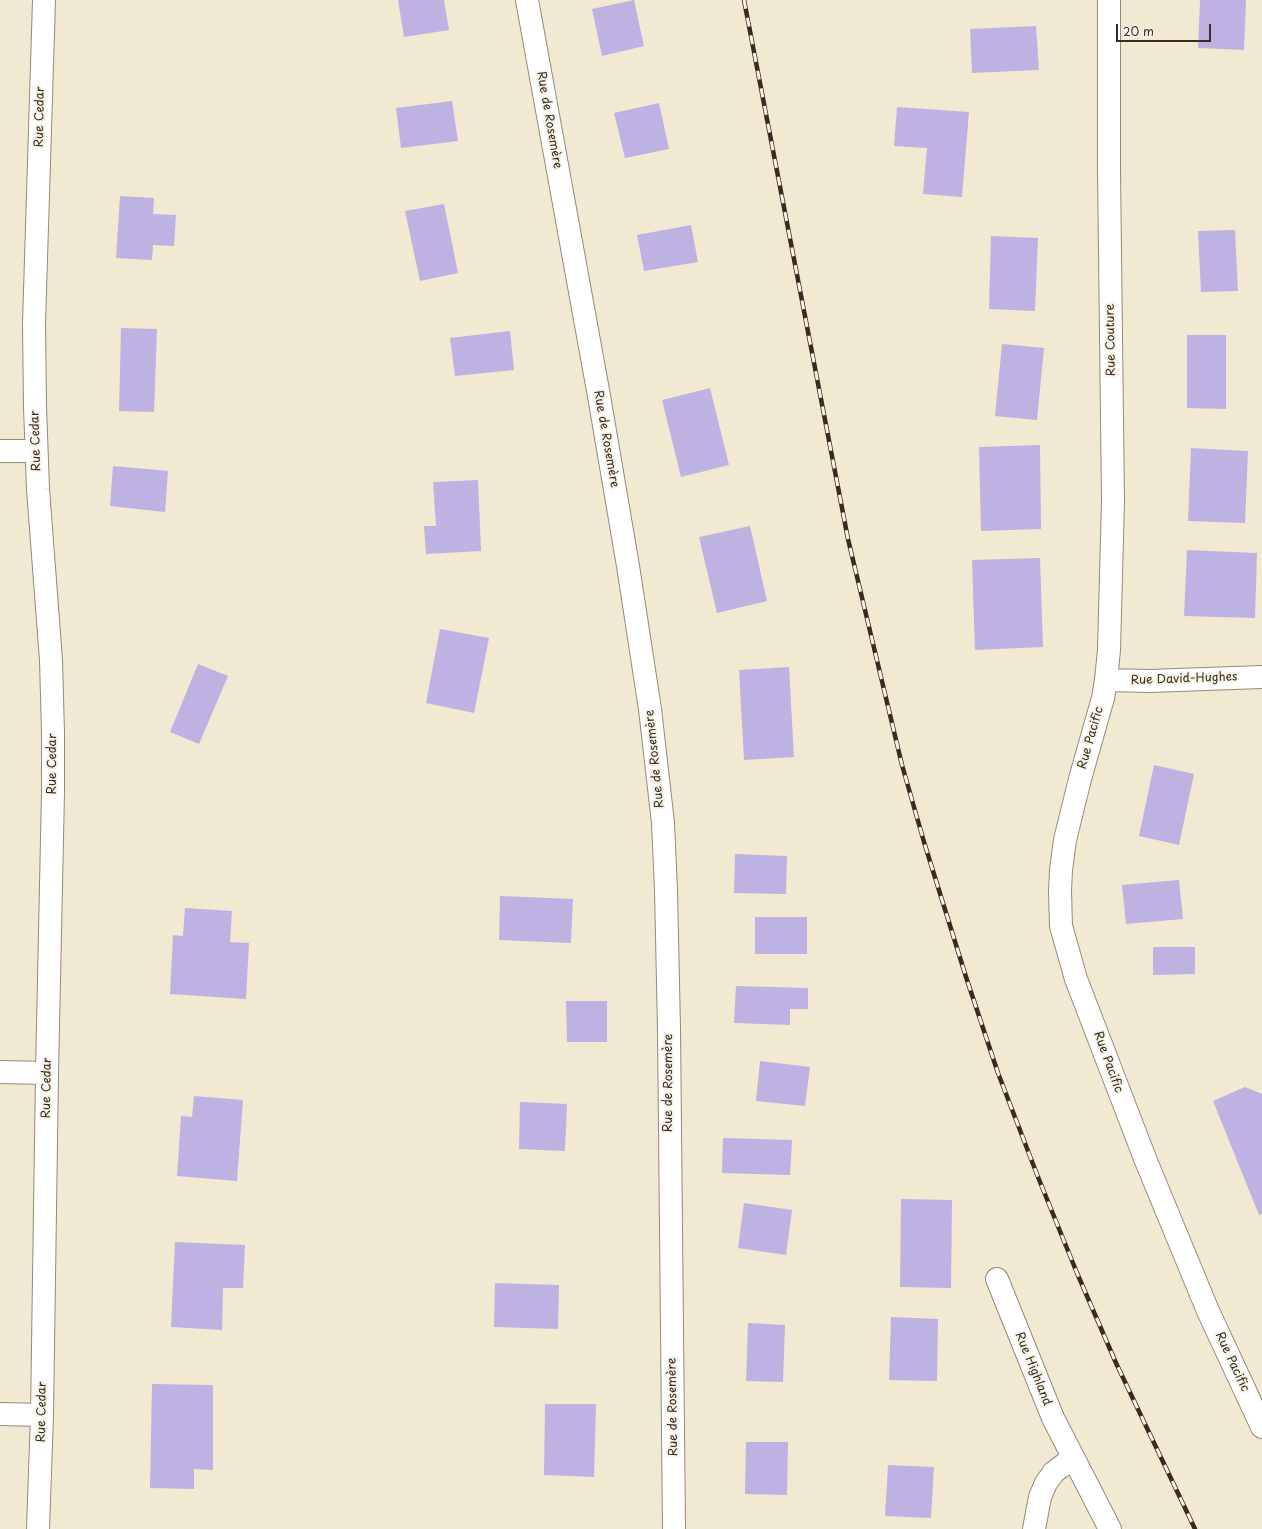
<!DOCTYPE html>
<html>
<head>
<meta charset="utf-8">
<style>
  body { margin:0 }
  #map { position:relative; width:1262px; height:1529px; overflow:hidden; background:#f1e9d2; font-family:"Playpen Sans",sans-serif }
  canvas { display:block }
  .scale { position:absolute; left:1116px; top:24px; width:95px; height:18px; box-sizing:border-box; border:2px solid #3b2a1e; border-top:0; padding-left:5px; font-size:12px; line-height:14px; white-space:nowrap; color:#3b2a1e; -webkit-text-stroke:3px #f7f3e8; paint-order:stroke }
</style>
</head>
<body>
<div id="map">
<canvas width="1262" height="1529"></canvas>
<div class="scale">20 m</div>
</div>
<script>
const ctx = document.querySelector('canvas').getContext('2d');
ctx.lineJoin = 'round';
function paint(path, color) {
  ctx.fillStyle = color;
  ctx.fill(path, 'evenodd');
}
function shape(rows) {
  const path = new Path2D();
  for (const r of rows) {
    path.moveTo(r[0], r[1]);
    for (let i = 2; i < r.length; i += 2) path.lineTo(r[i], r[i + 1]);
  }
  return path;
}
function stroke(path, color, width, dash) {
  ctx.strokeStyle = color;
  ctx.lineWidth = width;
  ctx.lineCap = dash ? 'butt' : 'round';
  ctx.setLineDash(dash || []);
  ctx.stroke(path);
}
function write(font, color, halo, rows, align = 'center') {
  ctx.font = font + ' "Playpen Sans",sans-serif';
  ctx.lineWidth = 4;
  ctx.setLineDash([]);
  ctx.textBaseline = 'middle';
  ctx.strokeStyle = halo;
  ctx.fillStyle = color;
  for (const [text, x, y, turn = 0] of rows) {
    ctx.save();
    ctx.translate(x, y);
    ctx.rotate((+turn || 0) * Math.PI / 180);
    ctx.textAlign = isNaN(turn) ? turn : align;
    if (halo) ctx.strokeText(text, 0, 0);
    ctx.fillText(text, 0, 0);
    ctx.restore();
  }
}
paint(shape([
  [398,0,444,0,449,30,404,37],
  [634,0,644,46,602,56,592,9],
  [1200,0,1246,0,1244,50,1198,48],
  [1036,26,1039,70,972,73,970,29],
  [452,101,458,141,401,148,396,108],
  [659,103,669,149,625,158,614,113],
  [897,107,969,112,962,197,923,194,927,148,894,146],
  [120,196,154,198,153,214,176,215,174,246,153,245,152,260,116,258],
  [444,204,458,273,420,281,405,211],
  [691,225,698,262,644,271,637,235],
  [1235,230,1238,291,1201,292,1198,231],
  [991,236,1038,238,1035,311,989,309],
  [121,328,157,329,154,412,119,411],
  [510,331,514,370,455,376,450,338],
  [1187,335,1226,335,1226,409,1187,408],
  [1002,344,1044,348,1037,420,995,416],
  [710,388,729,465,681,477,662,400],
  [1040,445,1041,529,981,531,979,447],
  [1191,448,1248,451,1245,523,1188,521],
  [113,466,168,471,165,512,110,506],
  [478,480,481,551,426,554,424,526,436,526,433,482],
  [750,526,767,601,717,613,699,537],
  [1187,550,1257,553,1255,618,1184,616],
  [1040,558,1043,647,975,650,972,560],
  [440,629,489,638,474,713,426,703],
  [198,664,228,676,199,744,170,732],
  [789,667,794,757,744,760,739,670],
  [1154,765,1194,774,1179,845,1139,836],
  [735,854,787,856,786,894,734,893],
  [1179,880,1183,919,1126,924,1122,885],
  [500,896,573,899,571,943,499,940],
  [185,908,232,911,230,942,249,943,246,999,170,994,173,935,183,936],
  [755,917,807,917,807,954,755,954],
  [1153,947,1195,947,1195,974,1153,975],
  [736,986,808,988,808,1009,790,1009,790,1025,734,1023],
  [566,1001,607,1001,607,1042,567,1042],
  [760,1061,810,1067,805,1106,756,1101],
  [1245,1087,1262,1094,1262,1214,1259,1215,1213,1101],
  [194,1096,243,1100,237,1181,177,1176,181,1116,192,1117],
  [520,1102,567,1104,565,1151,519,1149],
  [723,1138,792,1140,790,1175,722,1173],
  [901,1199,952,1200,951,1288,900,1287],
  [744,1203,792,1210,786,1255,738,1248],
  [175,1242,245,1245,243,1288,223,1288,222,1330,171,1327],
  [495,1283,559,1285,558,1329,494,1327],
  [891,1317,938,1319,937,1381,889,1380],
  [748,1323,785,1325,783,1382,746,1381],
  [152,1384,213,1385,213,1470,194,1469,194,1489,150,1488],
  [545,1404,596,1404,594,1477,544,1475],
  [746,1442,788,1442,787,1495,745,1494],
  [888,1465,934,1467,931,1518,885,1516]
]), '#beb2e2');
const minor = shape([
  [527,0,599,396,628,566,650,709,663,823,666,890,669,1029,674,1529],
  [1109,0,1109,170,1113,501,1109,650,1106,680,1103,698,1080,779,1065,840,1061,870,1060,891,1061,926,1076,979,1146,1161,1208,1311,1262,1427],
  [0,451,36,451],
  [1106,680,1149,681,1262,677],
  [0,1072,47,1073],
  [997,1279,1053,1418,1110,1529],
  [0,1414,42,1415],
  [38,1529,42,1415,47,1073,53,792,53,733,51,660,38,489,35,407,34,324,44,0],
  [1034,1529,1040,1497,1046,1483,1054,1472,1073,1458]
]);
stroke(minor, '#968a78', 24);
stroke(minor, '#fff', 22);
const rail = shape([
  [744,0,848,539,902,765,924,842,966,977,998,1073,1038,1177,1077,1273,1116,1363,1195,1529]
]);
stroke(rail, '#3b2a1e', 4.5);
stroke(rail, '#f7f3e8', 3, [9]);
write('12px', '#3b2a1e', '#f7f3e8', [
  ["Rue Cedar",40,117,-89],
  ["Rue de Rosemère",549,120,80],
  ["Rue Couture",1111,340,-91],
  ["Rue de Rosemère",606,439,80],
  ["Rue Cedar",36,441,-92],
  ["Rue David-Hughes",1184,679,-2],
  ["Rue Pacific",1091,738,-74],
  ["Rue de Rosemère",655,759,-96],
  ["Rue Cedar",53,764,-90],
  ["Rue Pacific",1108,1062,70],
  ["Rue de Rosemère",669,1083,-90],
  ["Rue Cedar",47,1088,-89],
  ["Rue Pacific",1232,1362,65],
  ["Rue Highland",1033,1369,68],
  ["Rue de Rosemère",673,1407,-91],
  ["Rue Cedar",42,1412,-89]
]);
</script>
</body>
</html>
